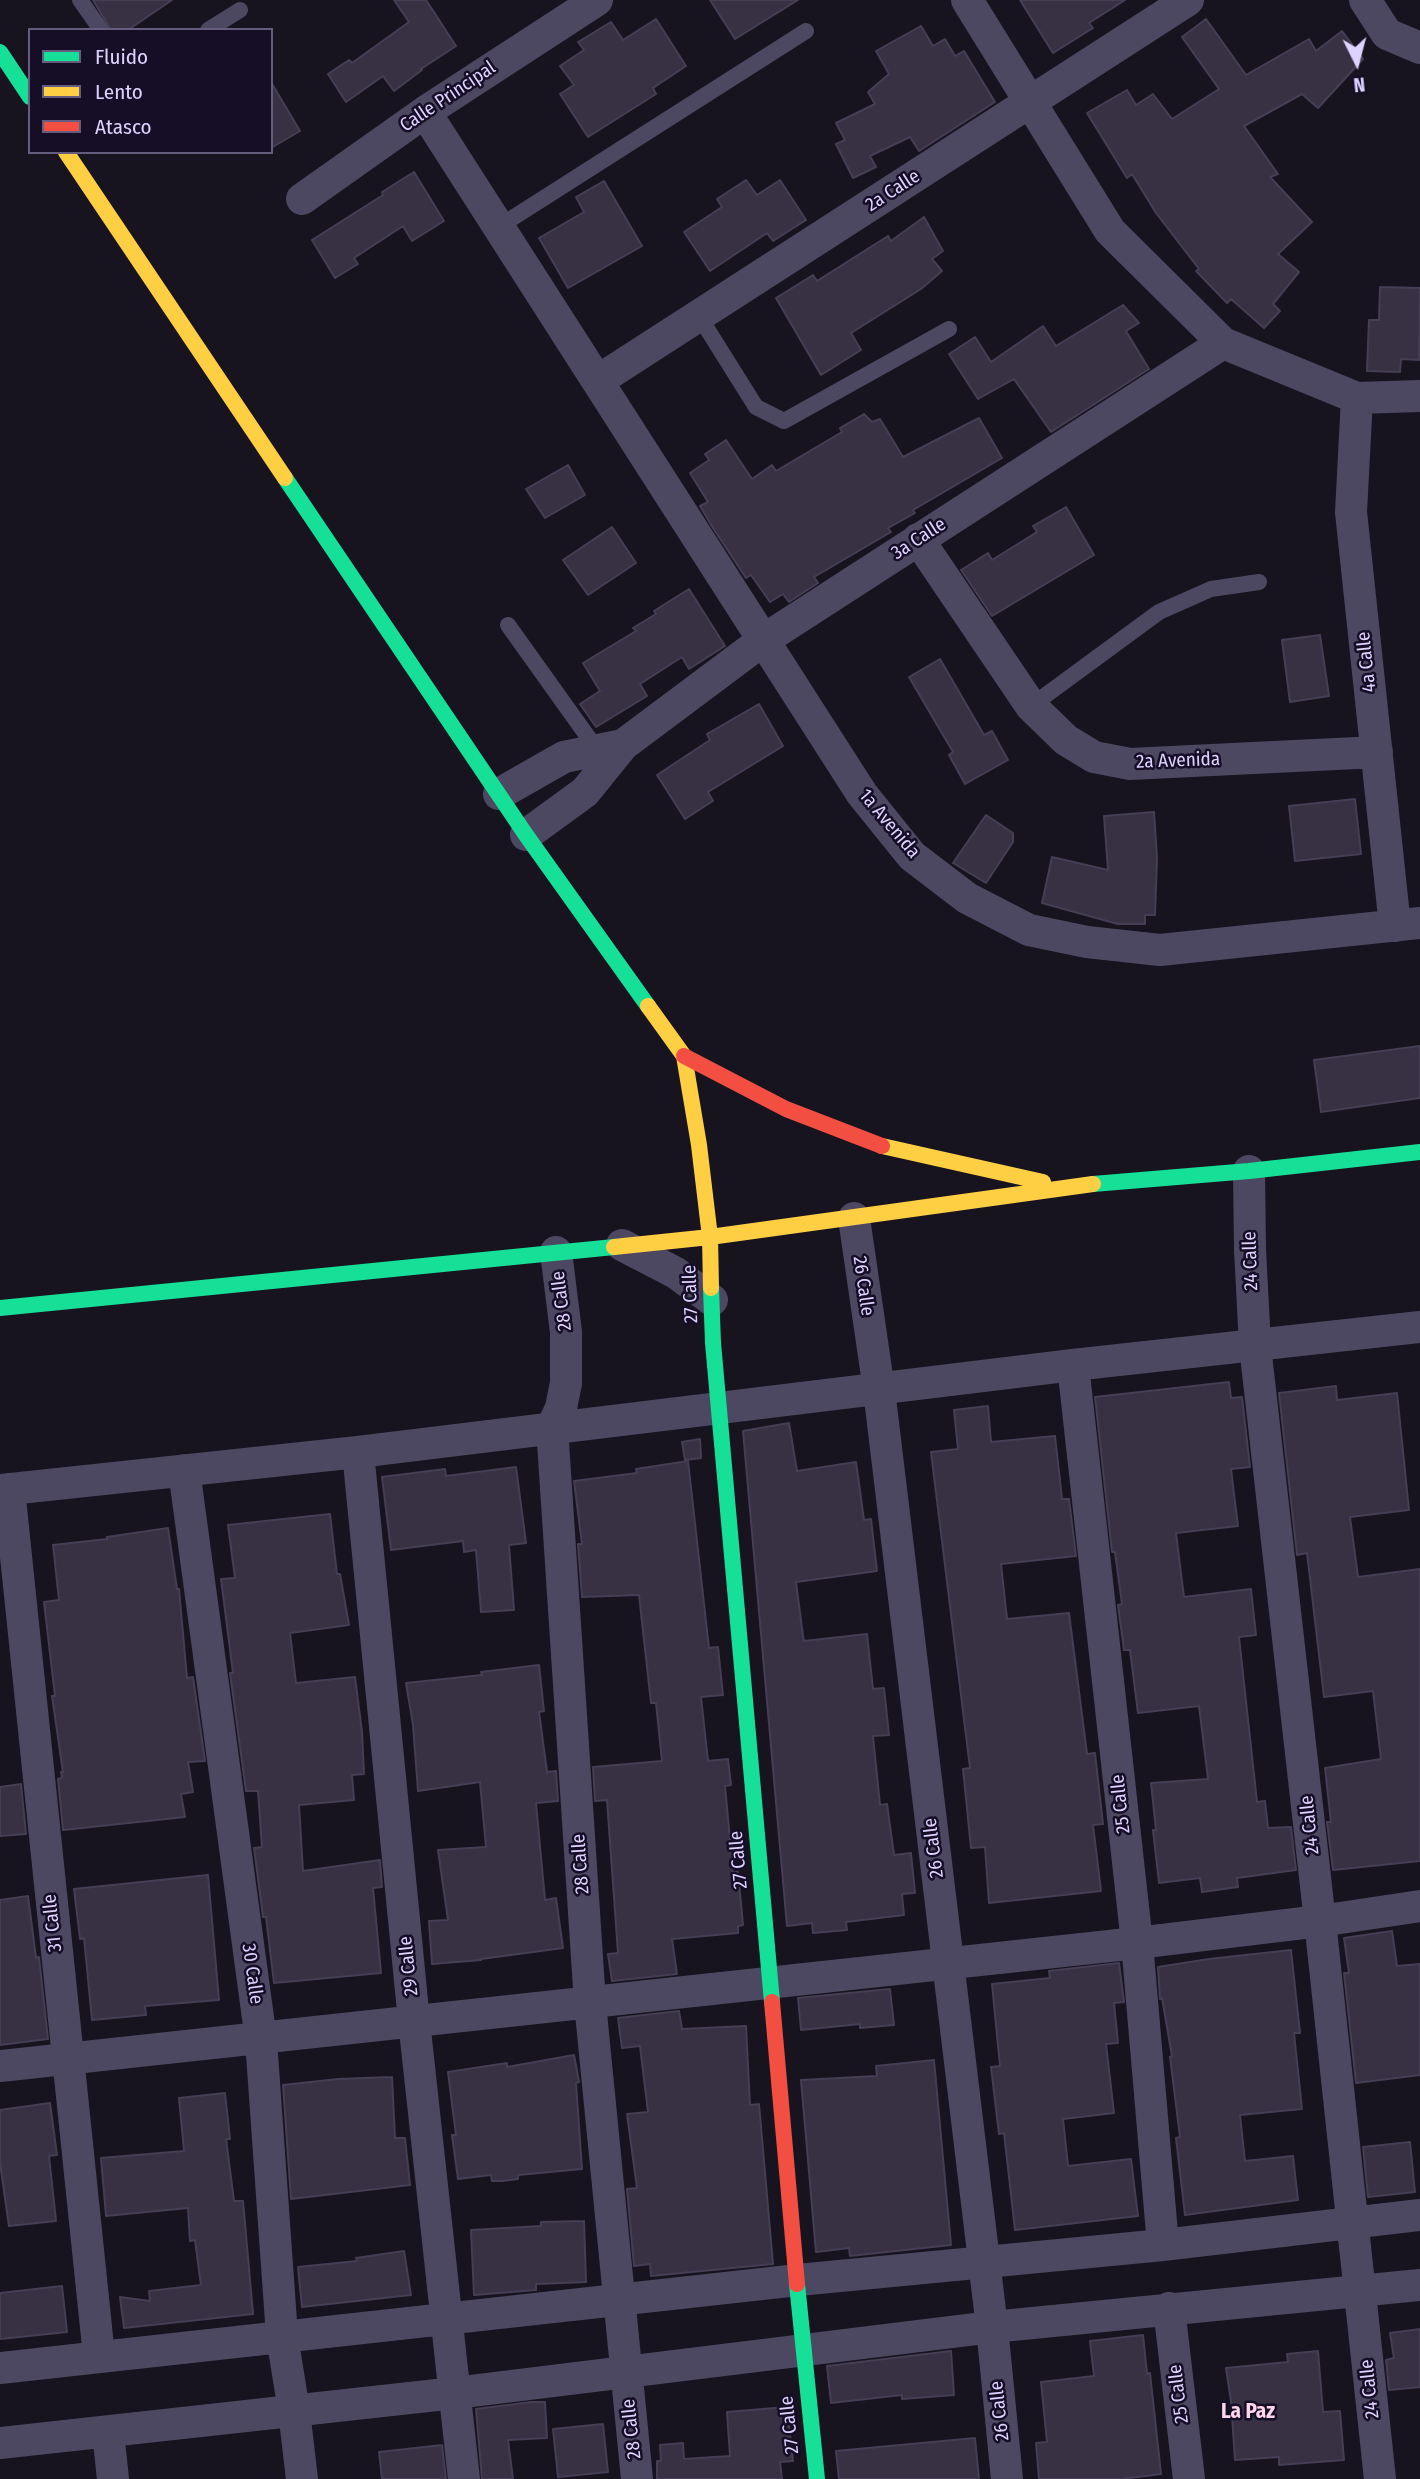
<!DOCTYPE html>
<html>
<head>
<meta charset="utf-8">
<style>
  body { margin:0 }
  #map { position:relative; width:1420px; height:2479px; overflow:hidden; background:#171420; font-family:"Fira Sans Condensed",sans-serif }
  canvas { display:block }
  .legend { position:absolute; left:28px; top:28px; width:245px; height:126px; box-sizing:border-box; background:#150e26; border:2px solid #655d7d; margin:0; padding:9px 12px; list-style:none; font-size:21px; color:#ded3ff }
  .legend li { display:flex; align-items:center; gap:14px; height:35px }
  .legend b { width:35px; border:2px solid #655d7d }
  .north { position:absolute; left:1322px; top:28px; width:70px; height:70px; -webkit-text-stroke:5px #150e26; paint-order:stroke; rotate:174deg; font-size:19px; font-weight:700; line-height:28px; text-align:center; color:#ded3ff }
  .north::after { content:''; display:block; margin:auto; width:24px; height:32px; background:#ded3ff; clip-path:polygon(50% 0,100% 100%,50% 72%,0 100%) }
</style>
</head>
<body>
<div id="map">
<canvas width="1420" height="2479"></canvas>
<ul class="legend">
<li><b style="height:9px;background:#16e098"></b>Fluido</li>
<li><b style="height:9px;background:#ffcf43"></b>Lento</li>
<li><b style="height:9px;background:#f24e42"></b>Atasco</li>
</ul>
<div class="north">N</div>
</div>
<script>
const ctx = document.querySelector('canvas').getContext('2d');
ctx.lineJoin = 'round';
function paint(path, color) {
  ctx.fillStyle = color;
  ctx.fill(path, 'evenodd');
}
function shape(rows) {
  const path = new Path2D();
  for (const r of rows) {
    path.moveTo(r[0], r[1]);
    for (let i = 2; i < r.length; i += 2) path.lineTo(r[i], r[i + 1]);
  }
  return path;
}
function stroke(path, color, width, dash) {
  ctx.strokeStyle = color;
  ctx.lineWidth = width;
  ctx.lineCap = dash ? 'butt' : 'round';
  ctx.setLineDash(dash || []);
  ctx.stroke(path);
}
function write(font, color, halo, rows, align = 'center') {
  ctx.font = font + ' "Fira Sans Condensed",sans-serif';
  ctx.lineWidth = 5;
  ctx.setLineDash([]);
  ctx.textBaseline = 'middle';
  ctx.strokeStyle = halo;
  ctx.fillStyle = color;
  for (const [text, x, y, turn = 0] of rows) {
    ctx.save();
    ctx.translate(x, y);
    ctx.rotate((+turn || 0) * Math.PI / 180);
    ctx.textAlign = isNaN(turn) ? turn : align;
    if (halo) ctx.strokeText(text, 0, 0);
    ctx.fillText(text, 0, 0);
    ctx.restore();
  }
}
const building = shape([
  [93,0,172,0,128,30,111,30,93,0],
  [394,0,426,0,456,46,421,69,422,70,394,91,383,76,346,102,328,74,349,60,352,63,409,22,394,0],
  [710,0,798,0,735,39,710,0],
  [1020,0,1125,0,1089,23,1093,28,1053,53,1020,0],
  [656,19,686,66,653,88,656,94,588,137,560,94,574,85,560,66,584,50,578,42,611,22,623,40,656,19],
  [1206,19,1246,75,1309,39,1316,51,1342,31,1363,59,1318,108,1302,94,1244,126,1278,174,1270,177,1312,222,1278,254,1299,272,1273,304,1280,311,1264,328,1231,299,1227,303,1196,271,1199,269,1156,213,1132,174,1127,178,1087,113,1127,90,1136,105,1153,94,1172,119,1219,89,1182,37,1206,19],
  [921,26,933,46,945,39,955,56,964,51,995,102,919,151,910,137,870,156,876,167,853,178,836,144,845,140,836,123,875,104,868,92,889,74,876,51,921,26],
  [271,82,300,131,271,148,271,82],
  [414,172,444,221,412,241,403,226,354,258,358,264,335,278,312,240,383,195,382,192,414,172],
  [746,180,757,195,780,180,806,220,773,241,767,233,710,271,684,232,722,207,717,199,746,180],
  [604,181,642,246,568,288,539,238,584,212,576,197,604,181],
  [924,217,943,251,932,259,942,271,921,289,851,333,861,350,821,375,776,298,813,275,817,281,888,236,891,241,924,217],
  [1380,287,1420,288,1419,360,1401,359,1400,372,1367,371,1369,320,1379,320,1380,287],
  [1123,305,1139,323,1126,331,1149,369,1051,432,1014,379,978,399,949,354,975,337,991,362,1043,326,1056,346,1123,305],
  [864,414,872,422,880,419,903,457,979,418,1002,458,913,510,915,513,888,528,891,532,814,577,818,583,789,602,783,594,770,602,751,575,746,578,713,528,700,506,708,502,690,473,709,460,705,454,726,440,752,479,772,465,776,471,842,432,840,428,864,414],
  [568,465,585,495,545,518,526,489,568,465],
  [1066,507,1094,555,992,616,961,570,988,553,992,560,1037,532,1033,526,1066,507],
  [612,527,636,563,588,595,563,560,612,527],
  [689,589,725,646,689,669,682,657,640,684,647,696,596,727,580,704,600,691,583,663,636,631,633,628,656,614,654,611,689,589],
  [1320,635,1329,696,1290,702,1282,640,1320,635],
  [940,659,984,735,992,731,1008,760,965,784,949,755,953,752,909,677,940,659],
  [759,704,783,746,708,792,713,801,685,819,657,775,710,740,707,734,759,704],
  [1355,799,1361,854,1295,861,1289,806,1355,799],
  [1154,812,1157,858,1155,915,1145,915,1145,924,1118,924,1042,903,1052,857,1108,870,1104,816,1154,812],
  [986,815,1013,833,1013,842,986,883,953,863,986,815],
  [1420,1046,1420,1098,1321,1112,1314,1060,1420,1046],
  [1229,1382,1231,1398,1242,1397,1250,1467,1231,1469,1238,1526,1176,1533,1184,1597,1251,1589,1256,1635,1239,1637,1257,1802,1265,1801,1268,1828,1291,1827,1296,1870,1237,1878,1238,1887,1202,1892,1200,1878,1159,1883,1153,1830,1156,1830,1151,1783,1208,1779,1199,1706,1138,1713,1130,1650,1124,1650,1118,1605,1122,1604,1115,1552,1112,1552,1095,1397,1229,1382],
  [1336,1386,1337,1400,1397,1393,1409,1510,1350,1517,1358,1577,1420,1569,1420,1861,1333,1870,1327,1822,1331,1822,1325,1768,1381,1759,1373,1691,1324,1697,1307,1553,1297,1555,1279,1393,1336,1386],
  [988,1406,991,1442,1055,1436,1062,1499,1069,1499,1076,1556,1001,1564,1007,1619,1069,1613,1087,1754,1095,1753,1103,1824,1093,1825,1101,1891,989,1903,985,1847,971,1848,963,1769,970,1768,931,1452,958,1449,954,1410,988,1406],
  [789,1423,797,1471,856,1462,864,1520,871,1519,877,1571,796,1582,803,1636,804,1641,867,1634,873,1689,884,1688,889,1735,873,1736,880,1805,887,1804,894,1855,911,1853,915,1893,902,1894,904,1915,846,1922,847,1930,813,1933,812,1923,787,1926,743,1431,789,1423],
  [700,1439,701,1458,685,1460,682,1442,700,1439],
  [688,1461,709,1648,718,1647,723,1695,701,1697,708,1761,728,1759,731,1785,725,1786,733,1872,738,1872,743,1925,738,1926,738,1933,672,1939,677,1974,612,1981,608,1954,618,1953,607,1800,595,1801,593,1767,662,1761,656,1703,651,1703,639,1595,582,1597,578,1544,582,1544,574,1481,637,1473,636,1469,688,1461],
  [516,1467,526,1543,509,1545,514,1610,481,1612,476,1550,464,1552,463,1541,391,1550,382,1477,445,1469,446,1476,516,1467],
  [330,1514,337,1574,340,1574,349,1625,290,1633,296,1683,355,1677,362,1732,364,1774,352,1775,354,1800,299,1805,303,1871,380,1860,382,1887,373,1888,381,1973,274,1983,266,1917,263,1917,254,1848,262,1847,258,1791,246,1791,230,1673,233,1673,221,1579,235,1578,228,1525,330,1514],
  [168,1528,177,1589,179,1589,187,1678,193,1677,205,1761,188,1762,193,1792,181,1794,185,1817,63,1830,58,1779,62,1778,61,1772,63,1772,52,1696,55,1696,44,1602,59,1600,53,1545,107,1539,107,1537,168,1528],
  [539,1665,544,1711,539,1712,547,1772,556,1771,558,1801,536,1803,545,1900,556,1898,563,1948,481,1959,481,1960,432,1964,429,1921,448,1920,438,1850,486,1847,480,1782,418,1791,413,1725,406,1683,482,1675,481,1672,539,1665],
  [21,1784,26,1834,0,1836,0,1787,21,1784],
  [208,1875,219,2000,145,2006,146,2015,92,2020,84,1938,80,1939,74,1889,208,1875],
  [28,1896,36,1958,39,1957,48,2039,0,2045,0,1900,28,1896],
  [1392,1931,1397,1966,1420,1964,1420,2075,1356,2083,1344,1973,1349,1973,1344,1938,1392,1931],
  [1291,1950,1300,2033,1294,2033,1302,2109,1240,2115,1245,2161,1293,2156,1298,2200,1185,2215,1176,2138,1180,2137,1170,2057,1172,2056,1162,1998,1160,1999,1158,1967,1209,1959,1291,1950],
  [1119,1963,1124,2002,1114,2003,1118,2043,1106,2044,1114,2113,1063,2119,1068,2166,1131,2159,1138,2216,1015,2230,1004,2133,999,2134,991,2067,1000,2066,992,1984,1050,1978,1049,1971,1119,1963],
  [890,1989,894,2025,860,2028,860,2024,801,2030,798,1998,890,1989],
  [679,2011,682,2029,746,2026,750,2105,759,2104,773,2264,651,2276,650,2264,634,2266,627,2189,637,2188,627,2114,648,2112,640,2046,622,2048,618,2018,679,2011],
  [574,2055,579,2082,576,2083,582,2169,518,2175,518,2179,502,2181,492,2181,491,2175,458,2179,452,2135,456,2135,448,2072,507,2063,507,2067,574,2055],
  [934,2060,951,2245,850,2256,849,2248,816,2252,801,2080,877,2076,876,2066,934,2060],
  [392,2077,395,2138,405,2138,410,2185,291,2199,283,2085,338,2079,392,2077],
  [225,2093,230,2139,226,2139,234,2201,243,2201,253,2314,124,2328,120,2297,150,2301,149,2291,201,2285,195,2240,190,2241,188,2208,106,2216,101,2158,184,2151,179,2098,225,2093],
  [50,2103,57,2155,49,2156,56,2221,9,2226,0,2163,0,2110,50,2103],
  [1410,2142,1415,2192,1368,2197,1363,2147,1410,2142],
  [584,2221,586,2282,536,2284,536,2290,474,2295,471,2230,541,2226,541,2222,584,2221],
  [404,2251,411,2295,302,2307,298,2267,357,2261,356,2258,404,2251],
  [62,2286,67,2332,0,2339,0,2293,62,2286],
  [1420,2329,1420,2387,1389,2390,1386,2360,1394,2358,1390,2333,1420,2329],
  [1143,2335,1147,2374,1150,2373,1161,2474,1122,2479,1039,2479,1036,2443,1047,2442,1041,2382,1094,2376,1090,2341,1143,2335],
  [951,2351,954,2395,902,2399,902,2395,831,2403,827,2366,951,2351],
  [1318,2351,1323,2412,1340,2411,1344,2460,1279,2465,1279,2457,1235,2460,1231,2401,1226,2368,1288,2362,1287,2354,1318,2351],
  [531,2402,545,2402,547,2438,508,2440,513,2479,482,2479,476,2409,531,2402],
  [787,2407,793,2461,780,2462,782,2479,657,2479,657,2461,661,2461,660,2445,683,2443,684,2459,730,2456,727,2412,787,2407],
  [603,2424,608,2472,558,2477,553,2429,603,2424],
  [975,2438,979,2479,839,2479,836,2451,975,2438],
  [442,2445,446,2479,382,2479,379,2452,442,2445]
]);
paint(building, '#373143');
stroke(building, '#453e55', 2);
stroke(shape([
  [80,0,101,30],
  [208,30,240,10],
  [500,226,806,31],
  [699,316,756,407,784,421,949,329],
  [508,625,598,751],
  [1031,706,1159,612,1211,589,1259,582]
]), '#4d4861', 16);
stroke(shape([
  [967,0,1110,231,1223,343,1357,398,1420,396],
  [1365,0,1387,34,1420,48],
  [425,112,862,794,912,856,967,898,1029,930,1087,942,1160,950,1420,923],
  [302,199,425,112,597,0],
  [599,380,1188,0],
  [1357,398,1351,512,1395,926],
  [918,539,1031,706,1066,740,1094,757,1130,764,1377,752],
  [499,794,564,757,623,745],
  [526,835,585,792,623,745,762,641,1223,343],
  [1249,1171,1250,1249,1255,1346,1320,1921,1380,2479],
  [854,1218,879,1390,992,2327,1007,2479],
  [622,1245,676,1273,712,1300],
  [556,1252,566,1332,566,1383,561,1408,552,1427,590,2003,637,2479],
  [1073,1365,1137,1943,1163,2245],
  [358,1452,414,2021,464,2479],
  [184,1470,261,2040,282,2336,294,2411,302,2479],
  [9,1489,99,2356],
  [0,1490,358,1452,1073,1365,1420,1327],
  [0,2066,1137,1943,1320,1921,1420,1906],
  [1169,2308,1189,2479],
  [0,2368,798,2280,1163,2245,1420,2215],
  [108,2432,113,2479],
  [0,2443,455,2393,992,2327,1420,2285]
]), '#4d4861', 32);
stroke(shape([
  [0,52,30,97],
  [285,478,526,835,648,1006],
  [1093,1184,1249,1171,1420,1152],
  [711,1288,713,1343,772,2002],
  [0,1308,614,1247],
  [797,2284,817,2479]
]), '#16e098', 16);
stroke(shape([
  [66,152,285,478],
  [648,1006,684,1056,699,1145,710,1237,711,1288],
  [882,1146,1043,1182],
  [614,1247,710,1237,1093,1184]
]), '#ffcf43', 16);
stroke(shape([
  [684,1056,786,1109,882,1146],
  [772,2002,797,2284]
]), '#f24e42', 16);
write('19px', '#ded3ff', '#150e26', [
  ["Calle Principal",448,97,-34],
  ["2a Calle",893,191,-33],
  ["3a Calle",919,539,-33],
  ["4a Calle",1367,662,-96],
  ["2a Avenida",1178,761,-2],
  ["1a Avenida",889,824,50],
  ["24 Calle",1251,1261,-92],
  ["26 Calle",863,1286,82],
  ["27 Calle",691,1294,-92],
  ["28 Calle",562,1301,-97],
  ["25 Calle",1121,1804,-96],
  ["24 Calle",1310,1825,-96],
  ["26 Calle",934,1848,-97],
  ["27 Calle",739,1860,-95],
  ["28 Calle",581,1864,-94],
  ["31 Calle",53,1923,-96],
  ["29 Calle",409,1966,-96],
  ["30 Calle",252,1974,82],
  ["24 Calle",1370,2389,-96],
  ["25 Calle",1179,2394,-97],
  ["26 Calle",1000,2411,-96],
  ["27 Calle",790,2425,-96],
  ["28 Calle",632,2429,-96]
]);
write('bold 21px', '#ffd5e9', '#150e26', [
  ["La Paz",1248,2412]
]);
</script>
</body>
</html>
